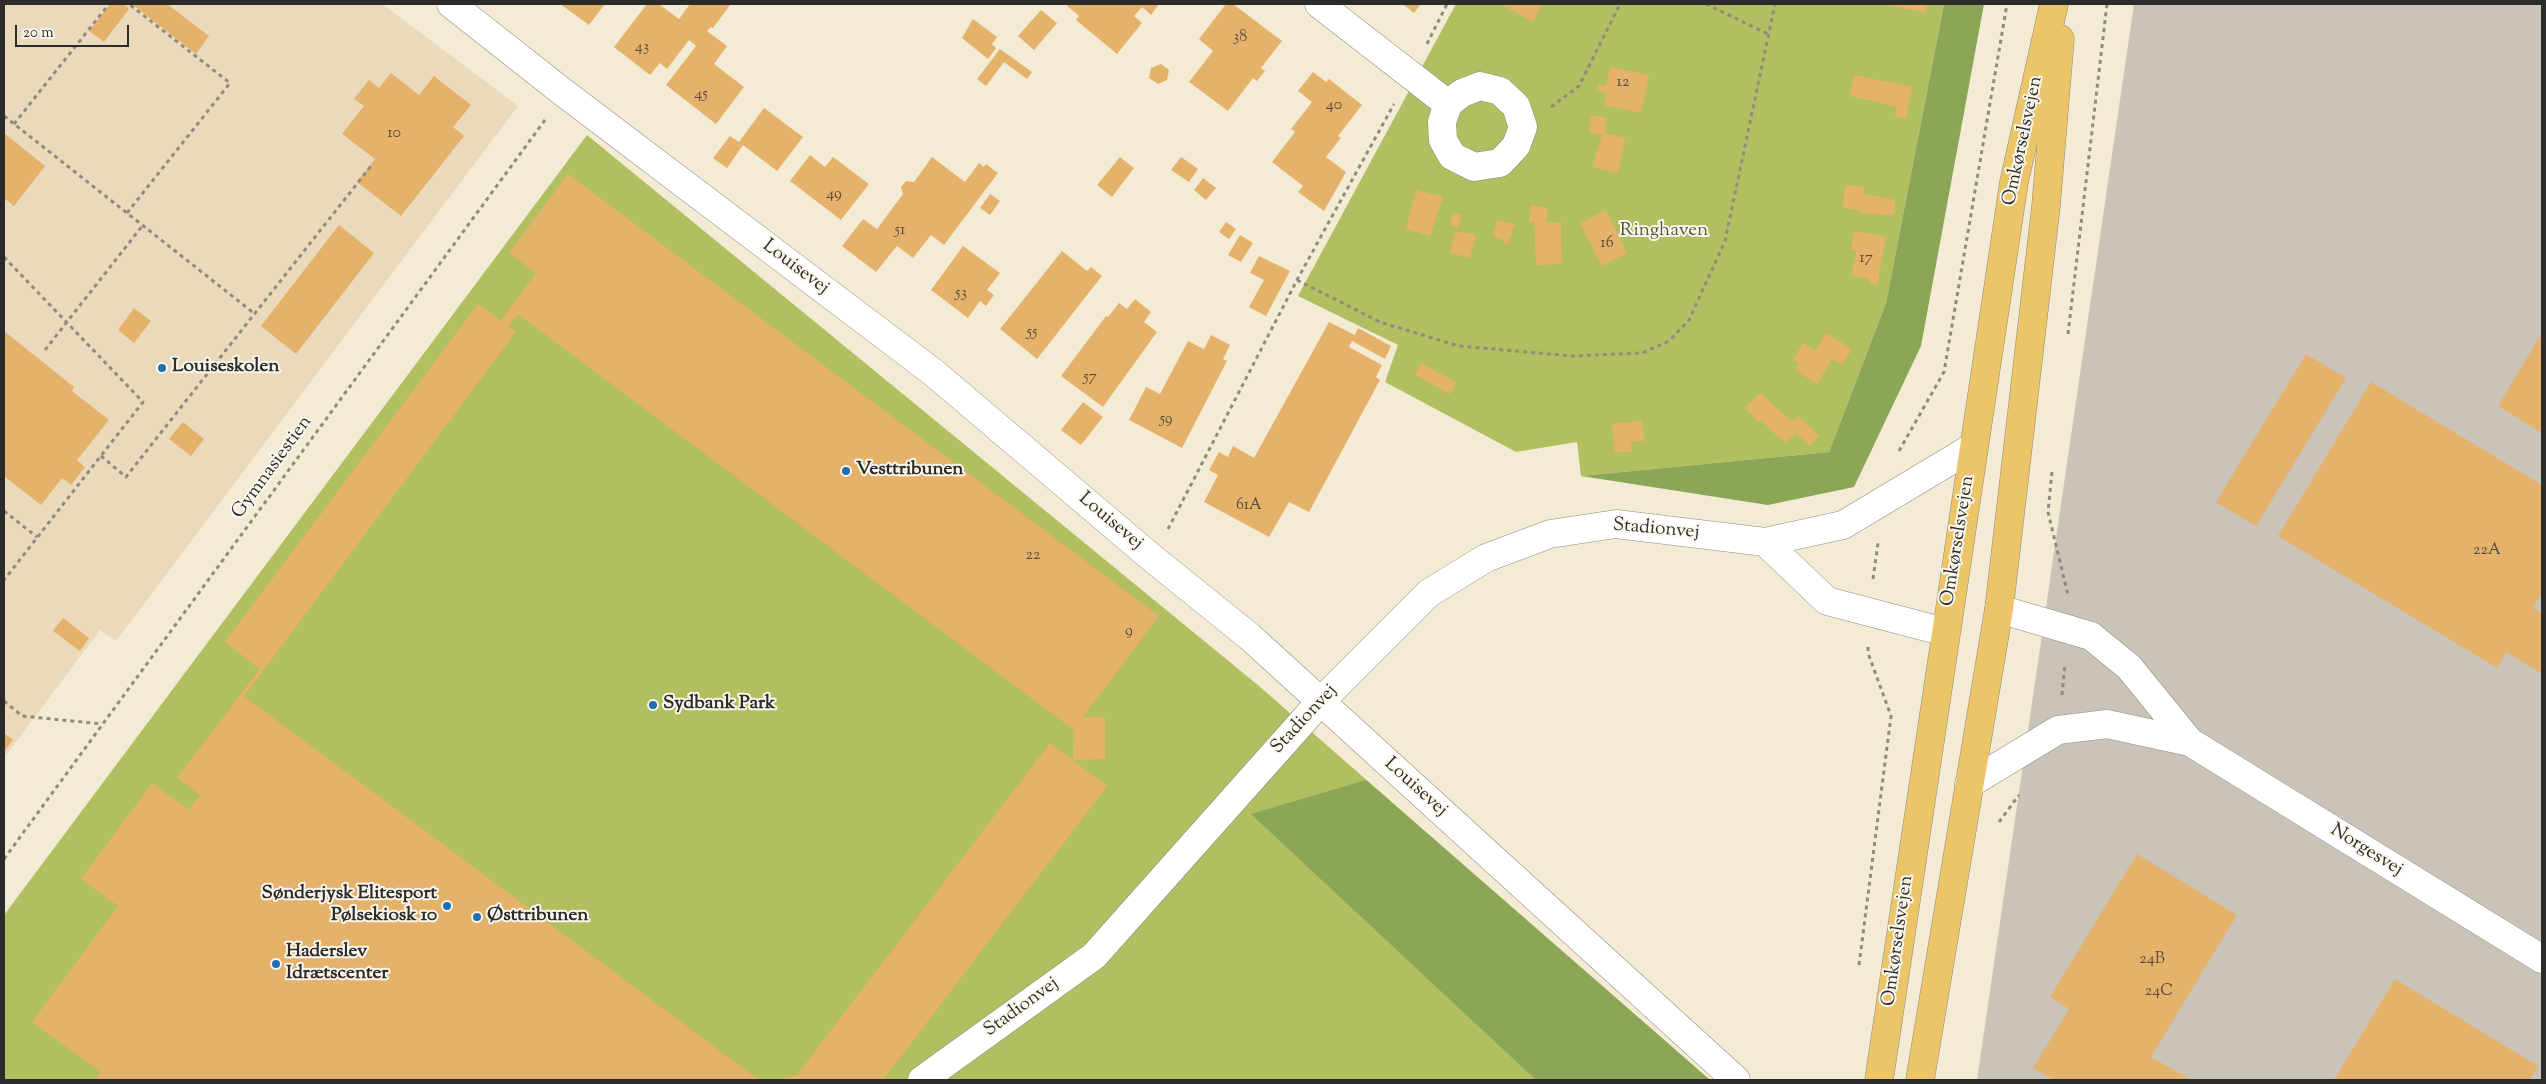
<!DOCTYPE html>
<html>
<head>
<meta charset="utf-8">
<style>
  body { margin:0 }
  #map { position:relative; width:2546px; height:1084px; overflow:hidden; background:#f4ebd4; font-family:"Sorts Mill Goudy",serif }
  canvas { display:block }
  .frame { position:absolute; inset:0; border:5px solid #2b2b2b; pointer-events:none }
  .scale { position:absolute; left:15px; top:25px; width:114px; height:22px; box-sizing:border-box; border:2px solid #2b2b2b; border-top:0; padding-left:6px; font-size:15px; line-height:18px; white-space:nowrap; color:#2b2b2b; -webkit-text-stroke:4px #fbf7ec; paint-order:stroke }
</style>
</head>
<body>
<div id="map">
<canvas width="2546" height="1084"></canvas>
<div class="frame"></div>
<div class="scale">20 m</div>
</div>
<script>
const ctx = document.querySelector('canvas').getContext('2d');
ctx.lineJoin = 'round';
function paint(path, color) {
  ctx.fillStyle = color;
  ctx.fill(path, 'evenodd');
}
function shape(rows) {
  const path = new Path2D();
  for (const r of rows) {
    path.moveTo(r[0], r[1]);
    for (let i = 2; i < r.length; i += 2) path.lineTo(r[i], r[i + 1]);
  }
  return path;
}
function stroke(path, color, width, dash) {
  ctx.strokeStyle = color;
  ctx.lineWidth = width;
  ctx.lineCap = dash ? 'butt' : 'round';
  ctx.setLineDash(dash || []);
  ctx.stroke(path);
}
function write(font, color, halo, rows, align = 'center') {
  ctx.font = font + ' "Sorts Mill Goudy",serif';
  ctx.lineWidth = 4;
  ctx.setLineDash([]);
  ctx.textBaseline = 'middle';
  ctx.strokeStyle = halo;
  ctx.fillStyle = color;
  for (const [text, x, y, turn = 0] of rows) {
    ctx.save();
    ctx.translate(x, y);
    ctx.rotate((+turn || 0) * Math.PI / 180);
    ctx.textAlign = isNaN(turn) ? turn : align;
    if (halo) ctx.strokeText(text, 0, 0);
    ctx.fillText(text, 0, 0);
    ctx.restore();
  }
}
paint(shape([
  [4,4,382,4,518,106,116,641,100,630,4,758]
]), '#ead9ba');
paint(shape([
  [2134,4,2542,4,2542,1080,1977,1080]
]), '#cac3b8');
paint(shape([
  [1456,4,1944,4,1886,303,1829,452,1581,476,1577,442,1516,452,1385,382,1398,345,1298,296],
  [587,135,1259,686,1710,1080,4,1080,4,915]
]), '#b1bf61');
paint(shape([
  [1944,4,1984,4,1921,346,1854,487,1768,505,1581,476,1829,452,1886,303],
  [1366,780,1710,1080,1536,1080,1251,814]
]), '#8ca657');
paint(shape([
  [110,4,123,4,129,9,104,42,89,31],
  [132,4,167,4,209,36,196,54],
  [560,4,605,4,589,25],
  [647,4,659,4,679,19,690,4,731,4,713,28,711,27,707,31,727,46,714,64,744,87,716,124,666,85,696,46,689,40,667,69,660,63,650,75,614,47],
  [1065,4,1159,4,1151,15,1142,7,1134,16,1142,23,1117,54,1076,20,1079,16],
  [1226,4,1233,4,1282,41,1261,68,1265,71,1257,81,1253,78,1228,111,1189,82,1213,51,1199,39],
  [1403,4,1421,4,1414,13],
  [1500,4,1542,4,1533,22],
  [1881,4,1927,4,1925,13],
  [1041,10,1057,23,1034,50,1018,36],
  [973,19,997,37,992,44,996,48,988,59,962,38],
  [1000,49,1032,72,1027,79,1004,62,986,86,977,79],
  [1161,64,1169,70,1167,80,1158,84,1149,78,1151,68],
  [1610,67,1649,75,1641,113,1604,105,1607,93,1597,90,1599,84,1606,86],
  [1313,72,1326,82,1329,79,1362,105,1338,136,1341,138,1326,157,1346,172,1324,211,1298,192,1303,186,1272,162,1295,132,1291,129,1312,102,1298,91],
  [391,73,419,95,434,76,471,105,453,127,464,136,401,216,357,182,375,159,342,134,364,106,354,99,369,80,379,88],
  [1854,75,1912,87,1906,119,1895,117,1897,107,1850,96],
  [764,108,803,137,777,171,743,145,727,168,713,158,730,136,739,142],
  [1591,115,1607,118,1605,133,1625,138,1618,173,1592,167,1602,135,1589,133],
  [4,133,45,166,14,206,4,198],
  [810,155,825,167,833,157,869,184,841,220,790,181],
  [932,157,965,182,979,163,984,167,986,164,998,173,944,245,931,235,913,258,897,246,876,272,842,246,863,219,877,229,903,194,901,187,906,181,914,182],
  [1120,157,1134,168,1112,197,1097,185],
  [1181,157,1198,169,1189,182,1171,170],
  [568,174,1159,616,1083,717,1105,717,1105,759,1073,760,1074,730,518,314,508,326,516,332,244,696,759,1080,95,1080,101,1072,32,1022,118,906,81,879,152,783,189,810,200,795,177,778,260,669,225,642,478,304,501,320,536,273,509,253],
  [1203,178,1216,188,1206,200,1194,190],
  [1845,185,1864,187,1863,194,1895,200,1894,215,1860,213,1860,210,1843,208],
  [1416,190,1443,197,1430,236,1406,229],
  [990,194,1000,201,990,215,980,208],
  [1531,205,1548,208,1546,223,1561,222,1562,264,1536,265,1534,222,1529,222],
  [1606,210,1627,253,1602,266,1580,223],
  [1453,213,1461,215,1458,228,1450,225],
  [1497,220,1515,224,1508,244,1503,243,1504,240,1493,237],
  [1226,222,1236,229,1229,239,1219,232],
  [339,225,374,253,296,354,261,326],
  [1455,231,1476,235,1470,258,1450,253],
  [1854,231,1886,237,1877,285,1869,283,1869,279,1851,276,1856,251,1851,250],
  [1240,235,1253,243,1241,262,1228,255],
  [963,246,1000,273,987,290,994,295,986,306,980,301,968,318,931,290],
  [1062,251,1087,271,1091,267,1102,276,1037,359,1000,329],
  [1259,256,1290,271,1266,316,1249,307,1264,280,1250,273],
  [1135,299,1151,312,1144,322,1157,332,1103,407,1061,376,1106,316,1108,317,1119,303,1127,309],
  [134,308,151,321,134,343,118,330],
  [1329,322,1355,335,1358,328,1391,346,1385,359,1352,341,1349,347,1382,365,1376,377,1380,380,1309,512,1289,502,1269,537,1204,502,1218,475,1209,470,1219,452,1228,457,1233,446,1254,458],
  [4,331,74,387,72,391,109,420,77,460,85,467,71,485,62,478,41,505,4,476],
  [1826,333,1852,349,1842,365,1832,359,1817,384,1795,370,1799,363,1793,360,1803,343,1815,351],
  [2542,333,2542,433,2498,406],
  [1211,335,1230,345,1223,359,1227,361,1182,448,1129,420,1146,387,1160,394,1188,341,1204,349],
  [2306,354,2346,378,2256,526,2216,502],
  [1421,363,1456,382,1450,394,1415,375],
  [2371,382,2542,485,2542,592,2533,608,2542,613,2541,673,2506,652,2497,668,2278,536],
  [1760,393,1792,422,1798,416,1819,436,1809,446,1796,433,1786,443,1780,436,1779,438,1761,420,1759,422,1745,408],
  [1083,402,1103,417,1081,445,1061,430],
  [1642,421,1645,441,1631,442,1632,451,1615,453,1612,424],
  [183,422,204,439,191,456,169,439],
  [63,618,89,638,80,651,53,631],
  [4,733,13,740,4,752],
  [1050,743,1107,786,883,1080,778,1080,797,1075],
  [2137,854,2237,915,2151,1057,2191,1080,2054,1080,2033,1068,2069,1009,2050,997],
  [2395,979,2538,1066,2530,1080,2334,1080]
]), '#e5b26c');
const minor = shape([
  [451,4,564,93,934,373,1152,558,1250,637,1736,1080],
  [1319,4,1448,104,1442,122,1443,140,1452,156,1474,167,1500,163,1516,146,1523,127,1516,106,1500,91,1480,86,1462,93,1448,104],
  [1765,542,1827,601,1945,632],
  [1999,609,2091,636,2129,667,2190,742,2542,959],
  [1969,784,2058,730,2107,724,2190,742],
  [922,1080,1094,956,1321,701,1429,593,1486,558,1550,534,1616,524,1765,542,1843,525,1973,447]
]);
const major = shape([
  [1879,1080,2014,182,2054,4],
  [1920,1080,1999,609,2046,206,2060,39]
]);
stroke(minor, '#908b80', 29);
stroke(major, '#908b80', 29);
stroke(shape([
  [1706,4,1768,34],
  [1427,44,1447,4],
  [1551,107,1579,86,1620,4],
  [4,116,255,314],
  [14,124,109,4],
  [127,213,230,83,129,4],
  [4,257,143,402,4,580],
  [1297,280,1380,322,1459,346,1572,356,1642,353,1669,341,1689,320,1725,241,1775,4],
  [2068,334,2107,4],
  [45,350,143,225],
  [1899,451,1944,372,2007,4],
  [101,456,126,477,371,166],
  [2052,472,2048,512,2068,595],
  [4,511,37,537],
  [1168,529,1297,280,1394,104],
  [1873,579,1878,543],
  [2062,695,2065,664],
  [4,701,22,716,102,724],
  [1999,822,2019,795],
  [4,859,545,120],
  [1859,965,1891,716,1868,653,1868,645]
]), '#908b80', 3, [4, 4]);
stroke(minor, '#fff', 28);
stroke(major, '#edc569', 28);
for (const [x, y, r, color] of [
  [162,368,5,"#1f6fb2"],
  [846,471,5,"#1f6fb2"],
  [653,705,5,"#1f6fb2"],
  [447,906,5,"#1f6fb2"],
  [477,917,5,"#1f6fb2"],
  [276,964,5,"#1f6fb2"]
]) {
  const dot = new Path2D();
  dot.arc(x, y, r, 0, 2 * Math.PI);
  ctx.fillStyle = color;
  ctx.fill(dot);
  stroke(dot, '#fbf7ec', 2);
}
write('16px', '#5a4d3b', null, [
  ["38",1240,38],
  ["43",642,48],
  ["12",1623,83],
  ["45",701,95],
  ["40",1334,106],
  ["10",394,134],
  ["49",834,195],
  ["51",900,231],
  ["16",1607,244],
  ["17",1866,259],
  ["53",961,294],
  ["55",1032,333],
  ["57",1090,378],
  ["59",1166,420],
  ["61A",1249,506],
  ["22A",2487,551],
  ["22",1033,556],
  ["9",1129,632],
  ["24B",2152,960],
  ["24C",2159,992]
]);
write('19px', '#2b2b2b', '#fbf7ec', [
  ["Omkørselsvejen",2024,141,-78],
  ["Louisevej",795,268,37],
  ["Gymnasiestien",273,468,-54],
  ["Louisevej",1110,522,40],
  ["Stadionvej",1656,530,5],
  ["Omkørselsvejen",1959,541,-81],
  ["Stadionvej",1305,720,-47],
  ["Louisevej",1415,788,42],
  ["Norgesvej",2366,851,32],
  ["Omkørselsvejen",1899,941,-82],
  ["Stadionvej",1022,1008,-36]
]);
write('19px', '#53573b', '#fbf7ec', [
  ["Ringhaven",1664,232]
]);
write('bold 19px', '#2b2b2b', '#fbf7ec', [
  ["Louiseskolen",172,368],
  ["Vesttribunen",856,471],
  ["Sydbank Park",663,705],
  ["Sønderjysk Elitesport",437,895,"right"],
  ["Pølsekiosk 10",437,917,"right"],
  ["Østtribunen",487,917],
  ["Haderslev",286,953],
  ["Idrætscenter",286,975]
], 'left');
</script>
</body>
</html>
